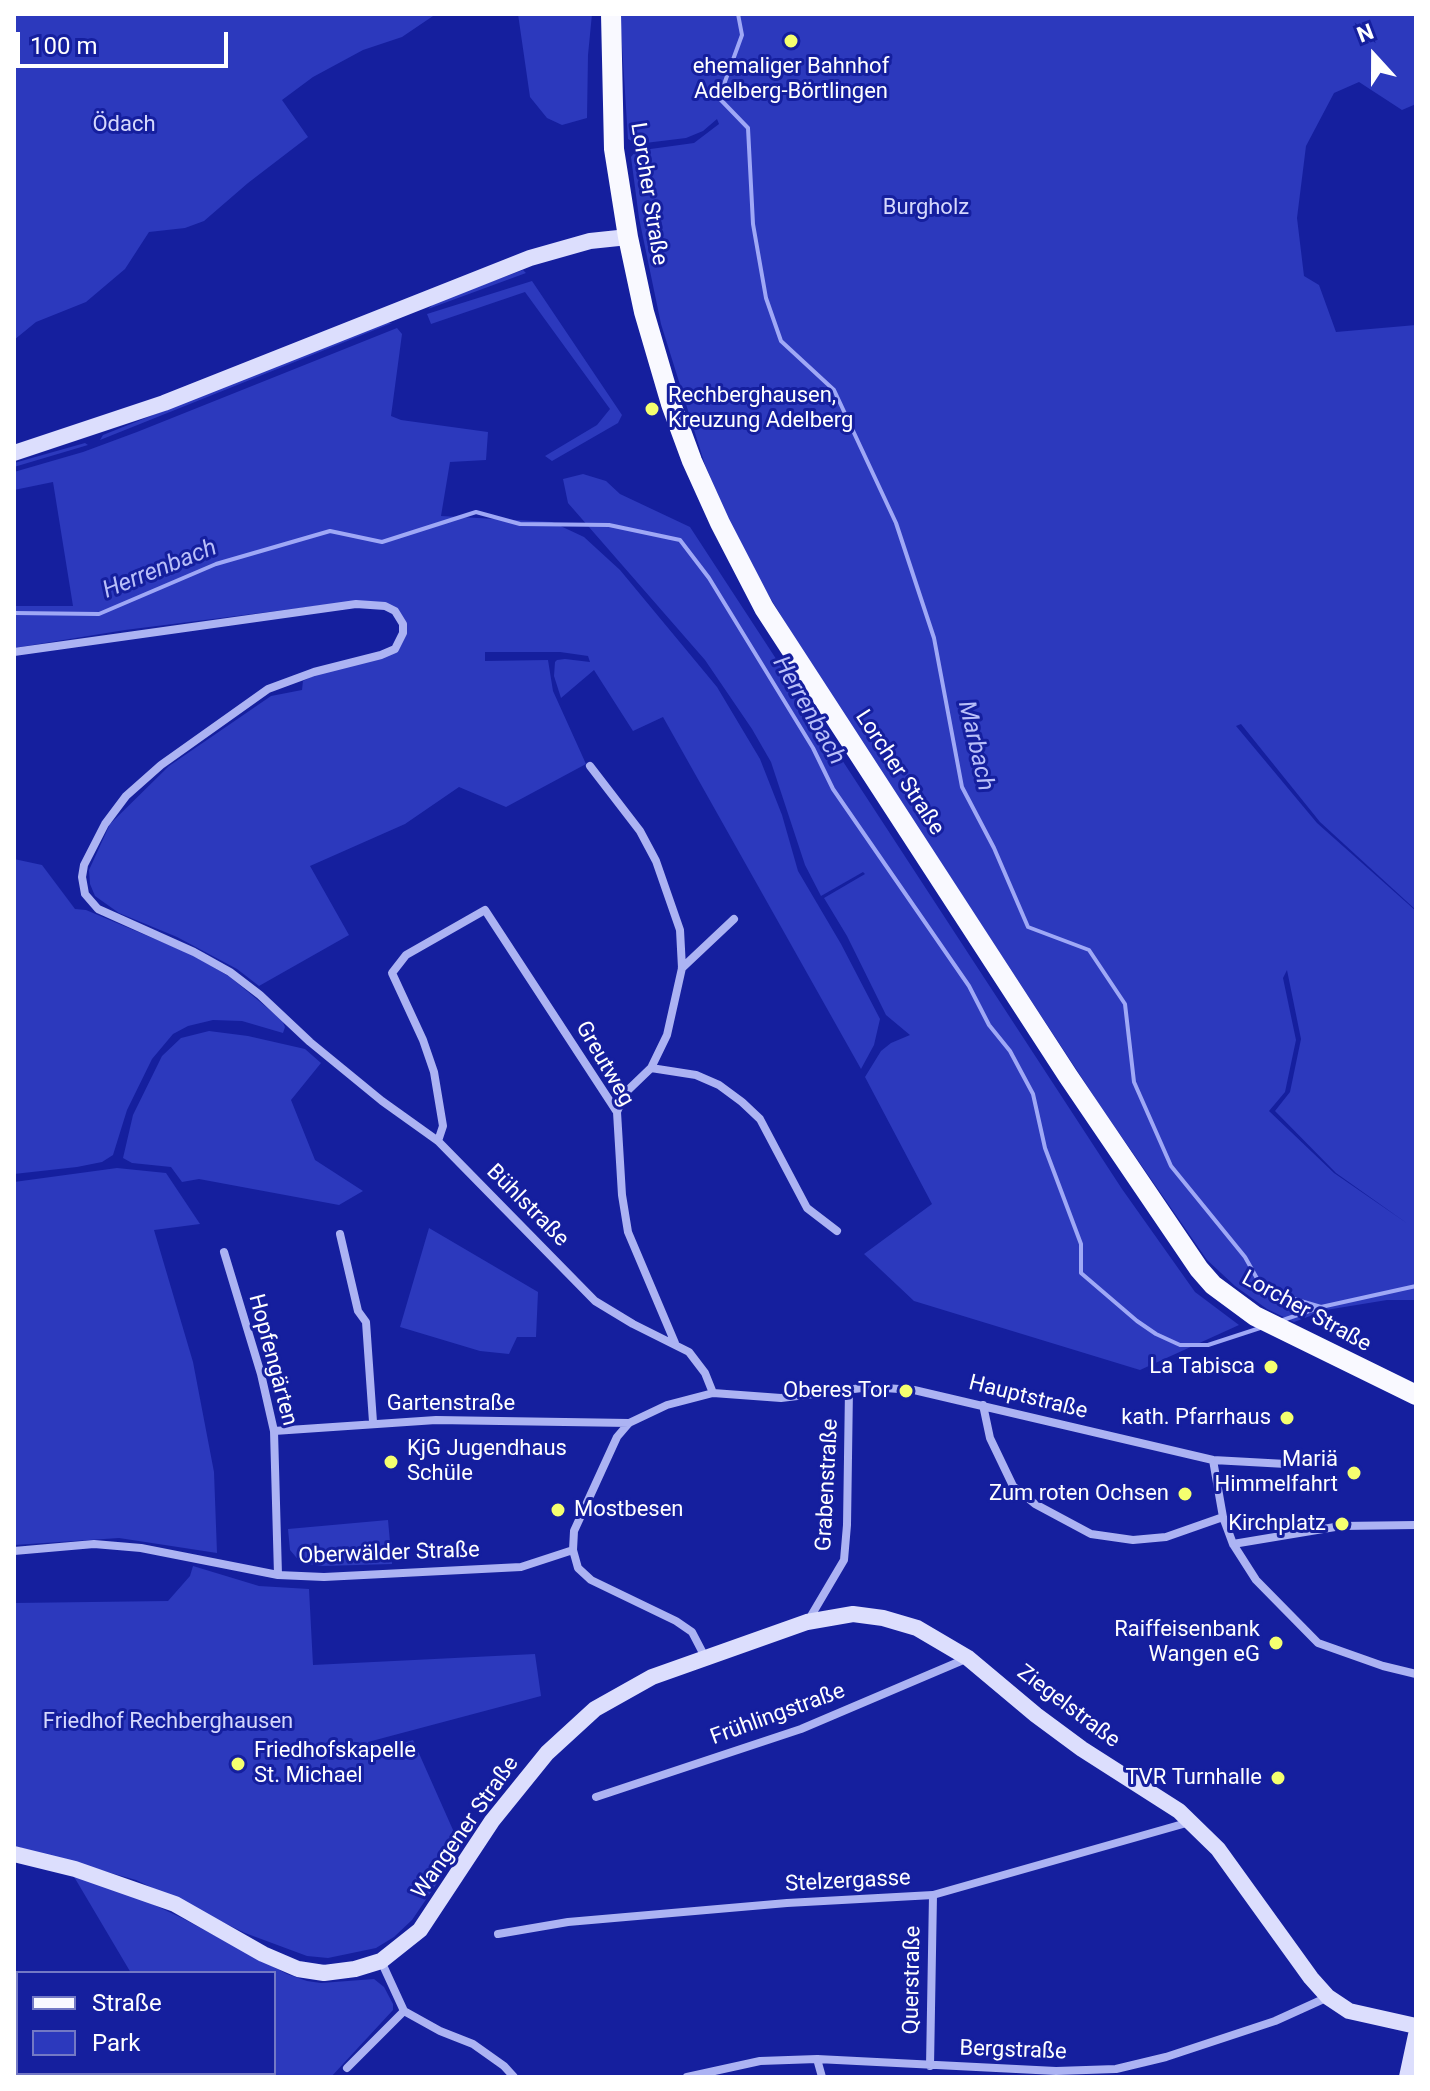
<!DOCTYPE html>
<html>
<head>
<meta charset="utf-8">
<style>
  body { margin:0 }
  #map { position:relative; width:1430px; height:2091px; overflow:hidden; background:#151f9e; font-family:Roboto,sans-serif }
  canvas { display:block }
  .frame { position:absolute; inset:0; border:16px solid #fff; pointer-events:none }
  .legend { position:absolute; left:16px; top:1971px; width:260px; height:104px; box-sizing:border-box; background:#151f9e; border:2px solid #7379c5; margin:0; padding:10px 14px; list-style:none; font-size:24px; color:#fff }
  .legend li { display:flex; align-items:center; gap:16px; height:40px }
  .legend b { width:40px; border:2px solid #7379c5 }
  .north { position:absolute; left:1334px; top:16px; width:80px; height:80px; -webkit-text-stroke:6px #151f9e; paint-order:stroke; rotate:339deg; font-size:22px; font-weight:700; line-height:32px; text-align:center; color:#fff }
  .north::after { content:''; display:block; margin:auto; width:28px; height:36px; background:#fff; clip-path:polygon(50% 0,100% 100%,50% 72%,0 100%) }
  .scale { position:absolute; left:16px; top:32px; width:212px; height:36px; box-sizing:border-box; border:4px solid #fff; border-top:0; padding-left:10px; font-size:24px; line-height:28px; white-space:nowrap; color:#fff; -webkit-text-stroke:6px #151f9e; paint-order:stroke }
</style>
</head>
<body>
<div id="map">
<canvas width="1430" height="2091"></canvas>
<div class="frame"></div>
<ul class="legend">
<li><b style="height:10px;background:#f9f9ff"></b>Straße</li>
<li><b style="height:22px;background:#2c39bd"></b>Park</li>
</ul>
<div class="north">N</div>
<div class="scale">100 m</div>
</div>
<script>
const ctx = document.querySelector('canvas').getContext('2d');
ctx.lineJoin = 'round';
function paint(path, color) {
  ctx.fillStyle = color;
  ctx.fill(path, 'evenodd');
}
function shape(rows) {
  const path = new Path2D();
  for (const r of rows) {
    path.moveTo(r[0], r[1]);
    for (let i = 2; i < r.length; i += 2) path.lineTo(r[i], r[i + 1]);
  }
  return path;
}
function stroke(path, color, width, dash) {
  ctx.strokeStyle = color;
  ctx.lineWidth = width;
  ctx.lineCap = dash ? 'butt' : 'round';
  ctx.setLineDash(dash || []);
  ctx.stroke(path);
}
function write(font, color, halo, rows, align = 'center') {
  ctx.font = font + ' Roboto,sans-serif';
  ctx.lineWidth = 6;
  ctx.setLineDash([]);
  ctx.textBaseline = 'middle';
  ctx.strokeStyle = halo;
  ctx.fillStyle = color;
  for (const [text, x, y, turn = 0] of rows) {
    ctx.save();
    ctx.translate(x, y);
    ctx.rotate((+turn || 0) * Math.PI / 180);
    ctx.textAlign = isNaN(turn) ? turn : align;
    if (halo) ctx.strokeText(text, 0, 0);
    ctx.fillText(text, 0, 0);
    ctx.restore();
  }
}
paint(shape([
  [14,14,436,14,402,37,363,50,313,77,282,100,308,137,248,183,204,221,185,228,149,232,125,269,86,302,36,322,14,340],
  [518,14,592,14,588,55,587,118,562,125,547,118,530,97],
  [620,14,1416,14,1416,104,1402,110,1359,82,1334,93,1306,146,1297,218,1304,276,1319,285,1336,332,1416,325,1416,910,1320,822,1241,724,1236,726,1317,823,1416,911,1416,1300,1387,1300,1326,1310,1294,1322,1267,1309,1235,1286,1207,1260,1099,1104,813,668,766,591,730,523,705,465,661,324,639,218,631,157,636,151,694,143,719,124,717,119,703,131,686,138,637,144,628,139],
  [1287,970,1301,1039,1290,1092,1275,1111,1336,1173,1408,1224,1334,1173,1269,1111,1285,1092,1296,1040,1283,978],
  [523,270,526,273,428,309,436,302],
  [532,281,622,415,618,423,552,461,545,456,597,425,610,409,525,292,431,324,427,314],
  [384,323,392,323,100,440,103,435],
  [397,328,402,334,391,416,401,420,488,432,486,460,450,462,441,516,552,522,584,537,620,570,717,687,760,759,782,815,798,871,841,944,880,1019,874,1045,861,1069,663,717,633,731,594,670,561,698,554,676,555,662,557,660,565,659,590,662,588,656,560,652,485,652,485,661,548,660,553,691,586,764,506,807,459,787,405,824,310,866,349,935,259,986,237,969,177,937,119,913,95,896,90,884,89,870,110,824,169,766,271,696,302,690,303,681,319,673,395,652,405,625,398,610,356,601,125,630,14,648,14,606,73,606,53,482,14,490,14,472,83,452,137,432],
  [85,443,88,445,14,467,14,463],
  [583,474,606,481,620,494,690,527,1122,1189,1195,1292,1239,1325,1140,1370,914,1301,864,1254,932,1204,865,1077,881,1051,891,1043,910,1035,886,1015,847,936,824,898,865,874,863,872,821,896,805,865,771,762,752,729,705,660,568,503,563,479],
  [14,859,42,865,75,909,86,910,193,955,230,977,282,1020,285,1027,283,1033,242,1021,213,1020,188,1026,173,1034,152,1059,127,1110,113,1155,102,1162,77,1167,14,1174],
  [209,1031,248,1036,305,1049,321,1063,291,1100,315,1160,363,1191,339,1205,199,1179,182,1182,171,1167,132,1163,123,1158,133,1115,162,1056,181,1038],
  [117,1168,166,1173,200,1224,154,1230,193,1362,214,1472,217,1553,119,1538,14,1545,14,1182],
  [429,1228,538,1292,536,1337,517,1337,509,1354,480,1351,400,1327],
  [388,1520,392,1564,323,1566,301,1563,290,1550,288,1529],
  [193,1566,259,1586,309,1589,313,1665,535,1654,541,1696,368,1742,372,1753,413,1740,461,1848,412,1920,394,1937,376,1948,328,1958,307,1956,245,1933,136,1880,14,1846,14,1603,168,1601,190,1576],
  [73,1875,133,1895,182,1918,287,1974,307,1981,321,1983,374,1979,384,1987,393,2004,393,2010,331,2077,192,2077,189,2073,274,2073,274,1973,131,1973]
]), '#2c39bd');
stroke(shape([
  [738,14,742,35,719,98,748,128,753,224,766,298,781,341,834,390,896,523,934,638,962,787,994,848,1028,927,1089,950,1125,1004,1134,1082,1171,1166,1245,1257,1259,1282,1287,1297,1321,1307,1416,1286],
  [14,613,99,614,216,564,330,531,382,542,476,512,520,524,609,525,680,540,709,578,813,748,833,789,969,986,989,1025,1010,1051,1033,1094,1045,1148,1081,1244,1081,1273,1137,1321,1156,1334,1180,1345,1208,1345,1260,1328],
  [1280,1321,1321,1307]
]), '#9fa8f6', 4);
stroke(shape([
  [14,652,356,604,385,606,395,611,403,624,403,633,395,649,381,655,314,672,268,689,161,765,126,796,105,824,84,865,82,877,85,894,98,909,194,952,230,972,260,995,310,1042,382,1101,438,1141,595,1301,633,1324,689,1352,705,1373,713,1393],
  [590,766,640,831,656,861,680,930,682,968,667,1035,651,1068,625,1093,617,1112],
  [682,968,734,919],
  [651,1068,696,1075,719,1085,742,1102,760,1119,807,1208,837,1231],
  [438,1141,443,1126,434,1072,423,1040,392,973,406,955,485,910,617,1112,622,1195,628,1232,675,1343],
  [340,1234,358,1311,366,1322,373,1422],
  [224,1252,261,1374,274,1431,278,1575],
  [983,1405,990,1438,1013,1486,1035,1504,1091,1534,1133,1540,1166,1537,1223,1517],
  [274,1431,436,1420,629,1423],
  [1213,1460,1223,1517,1233,1544,1256,1580,1318,1643,1383,1666,1416,1674],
  [1233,1544,1341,1526,1416,1525],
  [14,1551,94,1544,141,1548,278,1575,324,1577,521,1567,573,1550],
  [808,1621,844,1560,847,1525,849,1389],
  [705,1657,692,1632,676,1621,591,1580,578,1568,573,1550,574,1531,617,1437,629,1423,667,1405,713,1393,781,1398,870,1387,914,1390,1213,1460,1286,1464],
  [596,1797,801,1729,968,1658],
  [498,1934,568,1922,787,1903,933,1895,1190,1822],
  [381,1961,404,2011,440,2031,473,2044,504,2066,514,2077],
  [817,2059,822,2077],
  [930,2066,933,1895],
  [347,2068,404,2011],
  [687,2077,760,2061,817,2059,1056,2071,1116,2069,1166,2057,1275,2021,1328,1997]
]), '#acb3f3', 8);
stroke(shape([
  [14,453,164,403,530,258,590,241,628,237],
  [14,1854,75,1869,175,1904,263,1954,298,1969,324,1973,355,1969,381,1961,420,1930,492,1821,547,1753,595,1709,652,1677,807,1622,853,1614,883,1618,917,1628,968,1658,1036,1715,1082,1749,1179,1811,1218,1849,1311,1978,1328,1997,1349,2011,1416,2026],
  [1407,2077,1416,2035]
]), '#dcdefd', 16);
stroke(shape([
  [611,14,614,149,628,237,644,312,671,404,692,461,720,523,764,608,1068,1076,1199,1269,1213,1285,1255,1316,1416,1395]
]), '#f9f9ff', 20);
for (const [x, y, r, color] of [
  [791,41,8,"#f5ff6f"],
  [652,409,8,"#f5ff6f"],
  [1271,1367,8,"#f5ff6f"],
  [906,1391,8,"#f5ff6f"],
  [1287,1418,8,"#f5ff6f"],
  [391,1462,8,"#f5ff6f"],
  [1354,1473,8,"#f5ff6f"],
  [1185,1494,8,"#f5ff6f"],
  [558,1510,8,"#f5ff6f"],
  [1342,1524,8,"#f5ff6f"],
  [1276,1643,8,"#f5ff6f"],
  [238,1764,8,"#f5ff6f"],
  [1278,1778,8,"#f5ff6f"]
]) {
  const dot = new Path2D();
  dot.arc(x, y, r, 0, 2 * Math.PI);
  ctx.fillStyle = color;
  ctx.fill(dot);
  stroke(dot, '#151f9e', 3);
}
write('22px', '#fff', '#151f9e', [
  ["ehemaliger Bahnhof",791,67,"center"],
  ["Adelberg-Börtlingen",791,92,"center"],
  ["Rechberghausen,",668,396,"left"],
  ["Kreuzung Adelberg",668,421,"left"],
  ["La Tabisca",1255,1367],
  ["Oberes Tor",890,1391],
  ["kath. Pfarrhaus",1271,1418],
  ["KjG Jugendhaus",407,1449,"left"],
  ["Schüle",407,1474,"left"],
  ["Mariä",1338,1460],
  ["Himmelfahrt",1338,1485],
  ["Zum roten Ochsen",1169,1494],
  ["Mostbesen",574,1510,"left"],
  ["Kirchplatz",1326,1524],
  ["Raiffeisenbank",1260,1630],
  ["Wangen eG",1260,1655],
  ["Friedhofskapelle",254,1751,"left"],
  ["St. Michael",254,1776,"left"],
  ["TVR Turnhalle",1262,1778]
], 'right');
write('22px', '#d5d8fd', '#151f9e', [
  ["Ödach",124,125],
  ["Burgholz",926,208],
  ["Friedhof Rechberghausen",168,1722]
]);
write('22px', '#fff', '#151f9e', [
  ["Lorcher Straße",648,194,81],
  ["Lorcher Straße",899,773,57],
  ["Greutweg",604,1064,60],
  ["Bühlstraße",527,1206,45],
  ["Lorcher Straße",1306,1312,29],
  ["Hopfengärten",272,1360,75],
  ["Hauptstraße",1028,1398,14],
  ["Gartenstraße",451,1404],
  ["Grabenstraße",828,1485,-87],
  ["Oberwälder Straße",389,1554,-2],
  ["Ziegelstraße",1068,1707,37],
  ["Frühlingstraße",778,1715,-20],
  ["Wangener Straße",466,1828,-55],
  ["Stelzergasse",848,1882,-3],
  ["Querstraße",913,1980,-89],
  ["Bergstraße",1013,2051,2]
]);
write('italic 24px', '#b9bff9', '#151f9e', [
  ["Herrenbach",160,570,-22],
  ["Herrenbach",808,711,60],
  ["Marbach",975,746,77]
]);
</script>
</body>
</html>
